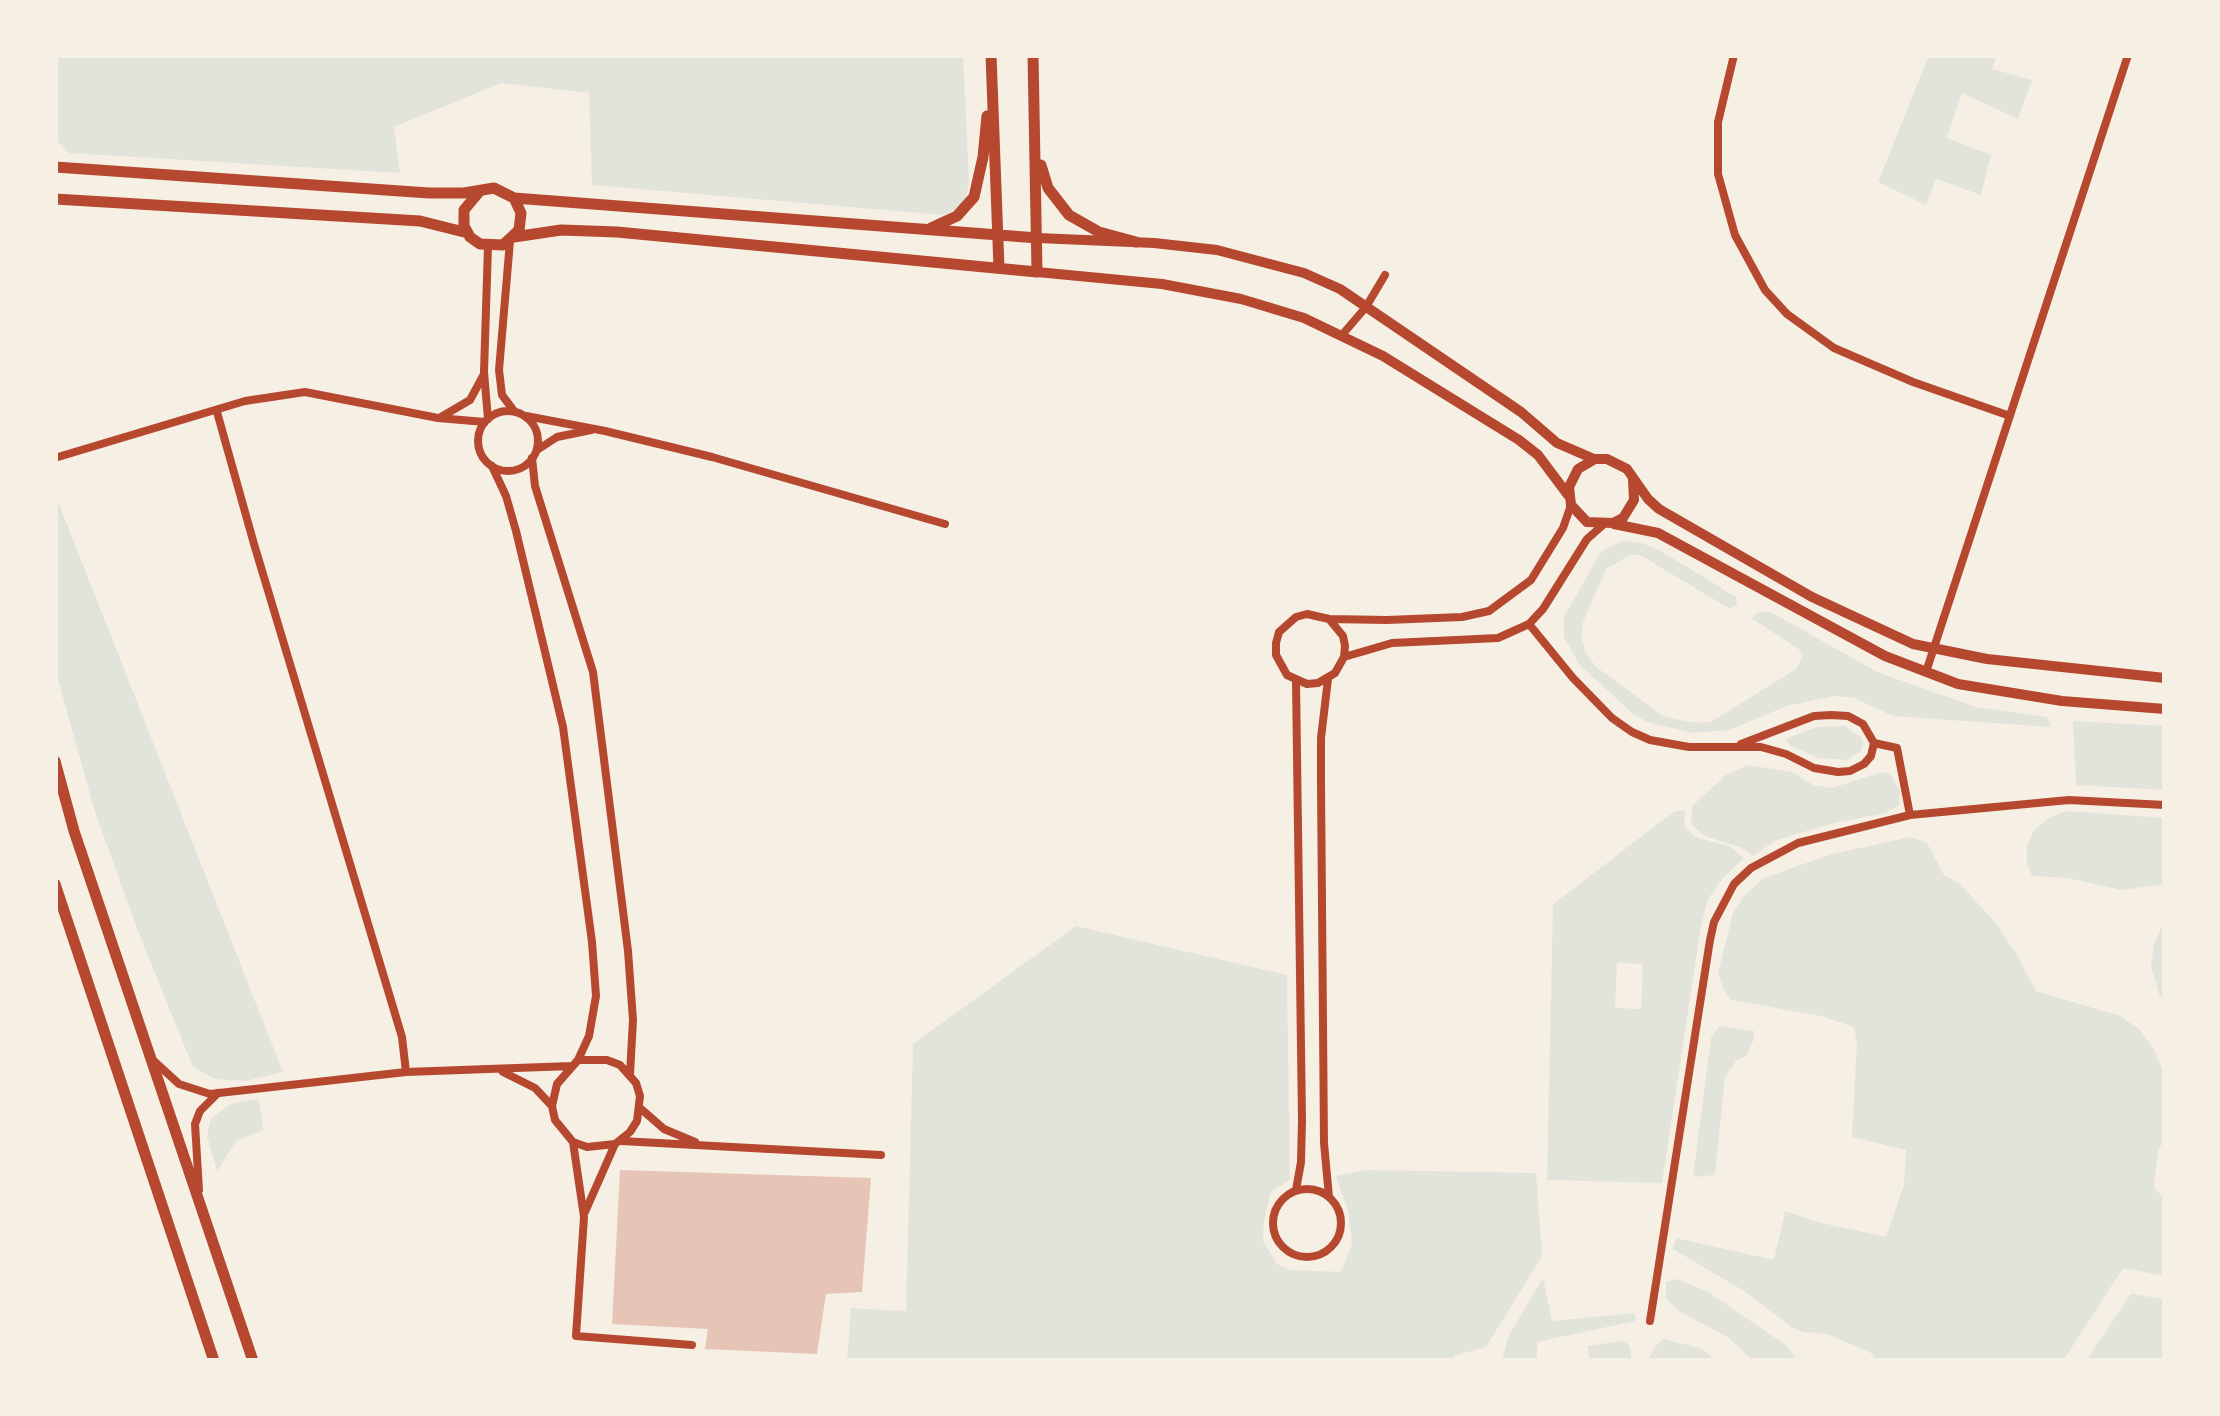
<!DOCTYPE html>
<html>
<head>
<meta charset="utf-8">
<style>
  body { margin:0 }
  #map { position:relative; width:2220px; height:1416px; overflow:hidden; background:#f6efe4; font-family:Cabin,sans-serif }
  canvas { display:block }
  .frame { position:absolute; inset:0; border:58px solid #f6efe4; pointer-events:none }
</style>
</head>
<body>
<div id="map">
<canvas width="2220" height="1416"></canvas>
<div class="frame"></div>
</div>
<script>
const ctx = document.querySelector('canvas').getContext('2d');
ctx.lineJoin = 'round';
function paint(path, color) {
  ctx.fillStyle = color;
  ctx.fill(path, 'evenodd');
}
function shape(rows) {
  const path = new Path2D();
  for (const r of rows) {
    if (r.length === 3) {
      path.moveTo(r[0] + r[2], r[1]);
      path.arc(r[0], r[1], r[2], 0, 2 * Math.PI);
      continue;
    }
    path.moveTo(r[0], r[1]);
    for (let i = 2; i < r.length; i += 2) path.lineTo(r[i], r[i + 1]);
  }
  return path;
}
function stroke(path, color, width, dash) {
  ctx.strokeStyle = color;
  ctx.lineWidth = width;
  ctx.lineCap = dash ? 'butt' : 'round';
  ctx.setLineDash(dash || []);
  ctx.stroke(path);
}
paint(shape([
  [55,55,963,55,969,181,965,204,944,215,592,185,589,93,501,83,394,127,400,173,69,153,56,140],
  [1929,55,1997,55,1992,69,2032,80,2018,119,1962,93,1947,138,1991,155,1981,195,1936,179,1926,205,1878,182],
  [55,494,283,1072,246,1081,215,1079,193,1067,138,931,95,812,55,669],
  [1622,541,1642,543,1661,551,1736,597,1737,604,1730,609,1640,555,1630,555,1606,569,1583,622,1581,637,1586,653,1596,667,1665,717,1697,723,1711,722,1796,669,1802,657,1799,649,1751,618,1759,612,1771,612,1877,672,1976,707,2047,717,2051,727,1893,716,1854,698,1834,696,1787,706,1729,730,1693,733,1647,722,1632,713,1579,664,1564,637,1564,617,1598,557,1603,550],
  [2073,721,2165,726,2165,790,2076,785],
  [1845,726,1862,738,1863,743,1861,751,1847,760,1818,758,1789,745,1786,739,1817,727],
  [1748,765,1792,772,1813,785,1832,788,1882,772,1890,774,1900,791,1899,805,1886,813,1834,823,1777,840,1753,856,1742,848,1705,836,1691,824,1692,806,1726,775],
  [1675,811,1685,811,1684,825,1695,837,1729,846,1744,858,1722,879,1708,899,1701,926,1662,1183,1547,1180,1553,904],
  [1617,963,1643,964,1641,1009,1615,1008],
  [2067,811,2165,818,2165,884,2122,890,2067,878,2032,876,2027,864,2027,847,2034,830,2050,817],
  [1911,837,1927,843,1944,875,1960,884,1993,920,2016,953,2036,991,2120,1016,2139,1029,2153,1047,2165,1076,2165,1138,2158,1151,2154,1187,2165,1200,2165,1276,2123,1268,2063,1361,1873,1361,1873,1354,1827,1334,1803,1332,1791,1327,1744,1291,1673,1249,1676,1238,1774,1260,1785,1211,1817,1222,1886,1237,1904,1185,1906,1150,1852,1137,1857,1043,1854,1027,1821,1016,1731,1000,1724,991,1718,973,1733,913,1744,896,1764,878,1832,854],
  [2165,919,2165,998,2160,997,2151,966,2154,944],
  [1076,926,1287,975,1290,1179,1271,1192,1264,1220,1263,1241,1277,1264,1290,1270,1341,1272,1352,1244,1348,1211,1336,1176,1368,1170,1536,1173,1542,1256,1486,1347,1454,1356,1454,1361,847,1361,851,1308,906,1311,913,1044],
  [1719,1026,1754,1031,1754,1039,1746,1056,1736,1061,1725,1077,1715,1175,1693,1177,1711,1038],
  [259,1099,263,1130,236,1141,217,1171,207,1136,211,1119,230,1104],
  [1543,1278,1552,1321,1635,1313,1635,1321,1537,1342,1537,1361,1502,1361,1508,1337],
  [1678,1279,1708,1292,1786,1345,1798,1361,1753,1361,1729,1338,1677,1310,1666,1298,1666,1282],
  [2131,1294,2165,1299,2165,1361,2086,1361],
  [1663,1339,1700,1348,1718,1361,1648,1361,1654,1348],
  [1623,1341,1630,1346,1632,1361,1590,1361,1587,1346]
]), '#e2e4dc');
paint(shape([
  [620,1170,871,1178,862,1292,826,1294,817,1354,705,1349,708,1329,612,1324]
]), '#e6c5b7');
stroke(shape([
  [1734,55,1718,122,1718,174,1735,235,1765,290,1787,314,1834,348,1913,382,2010,416],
  [510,241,499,370,502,395,514,411],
  [488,246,484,372,488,419],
  [1342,335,1366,307,1385,275],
  [508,441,30],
  [217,412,254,544,402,1037,406,1072],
  [526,416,605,431,712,457,945,524],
  [441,417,470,400,483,376],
  [537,450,557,437,591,430],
  [58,457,245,401,305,392,438,418,485,422],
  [532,458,535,486,593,672,628,951,633,1020,630,1074],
  [492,466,506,496,516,531,563,727,592,942,596,996,589,1036,578,1060],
  [1329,619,1343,636,1345,646,1344,657,1335,673,1318,683,1307,684,1287,675,1276,655,1276,643,1279,632,1296,617,1307,614,1329,619,1387,620,1462,617,1489,611,1531,580,1563,528,1571,505],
  [1529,624,1573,678,1612,718,1632,732,1650,740,1689,747,1761,747,1786,754,1814,768,1838,772,1850,771,1864,764,1871,756,1874,743,1863,724,1848,716,1831,715,1814,716,1741,744],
  [1344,657,1392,643,1498,638,1529,624,1543,609,1587,539,1603,525],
  [1926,672,2128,55],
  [1328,679,1321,738,1321,784,1324,1143,1329,1197],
  [1874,743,1897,748,1910,815],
  [578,1060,607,1060,620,1065,636,1083,640,1096,637,1121,630,1132,615,1144,587,1147,573,1142,555,1120,552,1106,557,1084,578,1060],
  [155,1062,179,1084,210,1094,406,1072,571,1066],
  [503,1072,535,1088,552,1106],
  [640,1108,664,1129,695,1142],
  [621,1141,881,1155],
  [573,1142,584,1217,576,1336,692,1345],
  [1307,1223,34],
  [199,1190,195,1124,200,1111,218,1093],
  [1296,1190,1301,1162,1302,1120,1296,681],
  [585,1212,615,1144],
  [1650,1321,1710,940,1714,922,1734,884,1751,868,1798,843,1910,815,2069,800,2165,805]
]), '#b5482f', 8);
stroke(shape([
  [1038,238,1154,243,1217,250,1304,273,1340,289,1521,412,1557,443,1594,459],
  [1037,272,1162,284,1241,299,1304,318,1383,356,1519,440,1538,455,1568,495],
  [1633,479,1634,500,1623,518,1613,523,1587,522,1571,505,1569,487,1578,469,1595,459,1607,459,1627,469,1648,499,1659,509,1812,597,1913,644,1987,659,2165,678],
  [1614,524,1658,533,1885,656,1958,684,2062,701,2165,709]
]), '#b5482f', 10);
stroke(shape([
  [991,55,999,268],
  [1041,165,1048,188,1069,215,1099,232,1136,242],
  [55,167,429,193,464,193,494,188,514,198,521,213,519,230,503,245,480,244,470,237,464,226,464,210,479,192],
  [514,198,1038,238],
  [55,199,420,221,468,233],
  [931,228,957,216,974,197,983,157,987,116],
  [514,237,561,230,617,232,1037,272,1033,55],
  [55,761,74,831,253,1361],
  [55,884,214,1361]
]), '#b5482f', 11);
</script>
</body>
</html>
